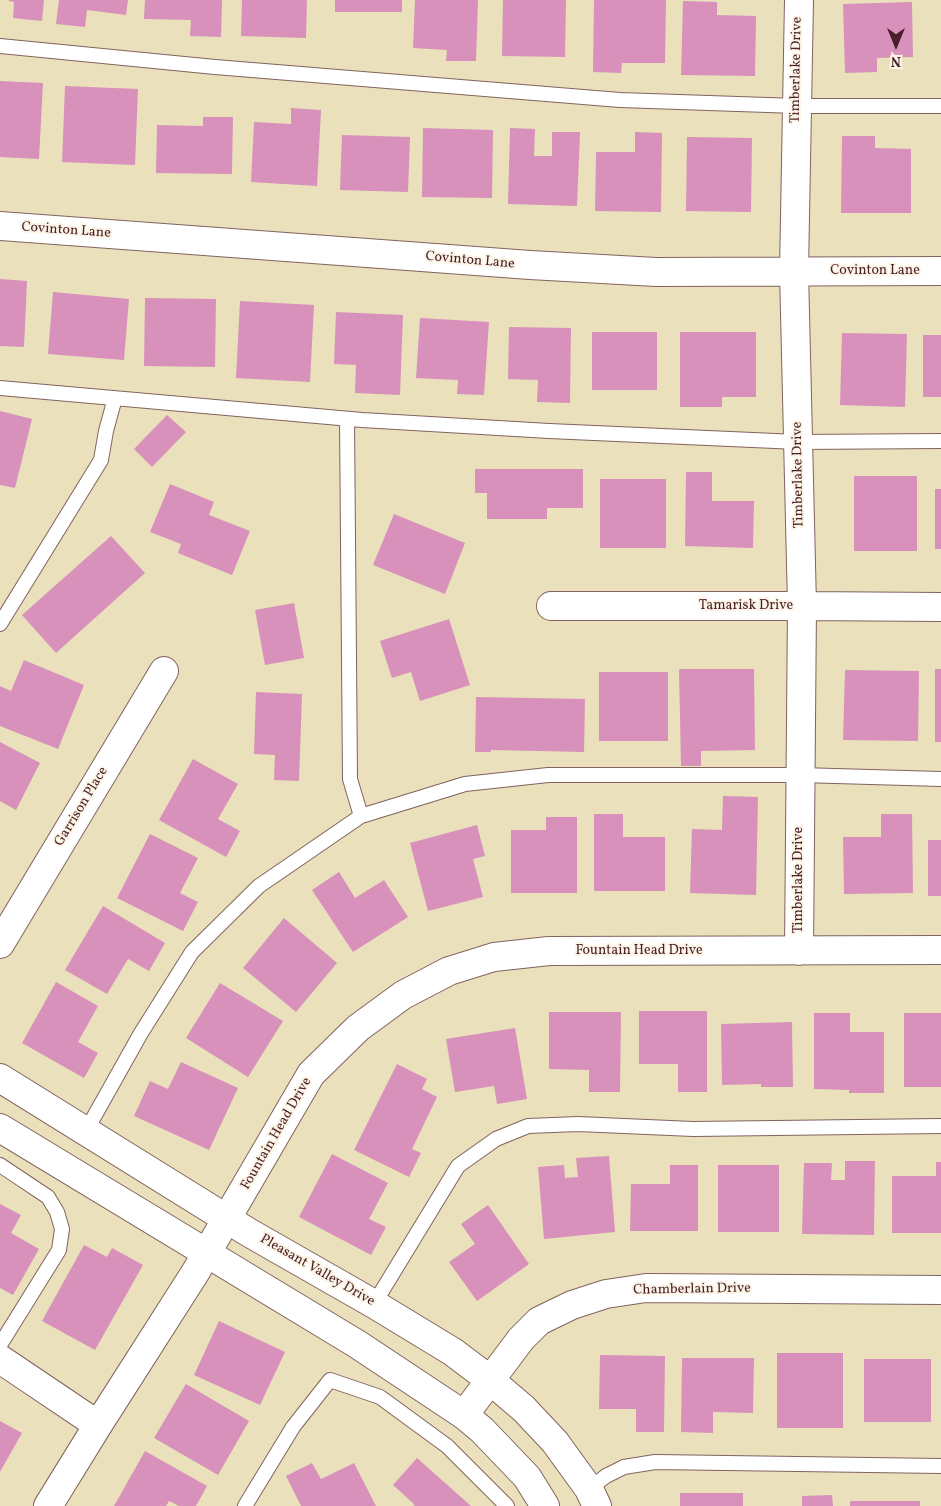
<!DOCTYPE html>
<html>
<head>
<meta charset="utf-8">
<style>
  body { margin:0 }
  #map { position:relative; width:941px; height:1506px; overflow:hidden; background:#eae0bc; font-family:Vollkorn,serif }
  canvas { display:block }
  .north { position:absolute; left:871px; top:20px; width:50px; height:50px; -webkit-text-stroke:4px #fcf5e5; paint-order:stroke; rotate:180deg; font-size:14px; font-weight:700; line-height:20px; text-align:center; color:#4a1f2b }
  .north::after { content:''; display:block; margin:auto; width:18px; height:22px; background:#4a1f2b; clip-path:polygon(50% 0,100% 100%,50% 72%,0 100%) }
</style>
</head>
<body>
<div id="map">
<canvas width="941" height="1506"></canvas>
<div class="north">N</div>
</div>
<script>
const ctx = document.querySelector('canvas').getContext('2d');
ctx.lineJoin = 'round';
function paint(path, color) {
  ctx.fillStyle = color;
  ctx.fill(path, 'evenodd');
}
function shape(rows) {
  const path = new Path2D();
  for (const r of rows) {
    path.moveTo(r[0], r[1]);
    for (let i = 2; i < r.length; i += 2) path.lineTo(r[i], r[i + 1]);
  }
  return path;
}
function stroke(path, color, width, dash) {
  ctx.strokeStyle = color;
  ctx.lineWidth = width;
  ctx.lineCap = dash ? 'butt' : 'round';
  ctx.setLineDash(dash || []);
  ctx.stroke(path);
}
function write(font, color, halo, rows, align = 'center') {
  ctx.font = font + ' Vollkorn,serif';
  ctx.lineWidth = 4;
  ctx.setLineDash([]);
  ctx.textBaseline = 'middle';
  ctx.strokeStyle = halo;
  ctx.fillStyle = color;
  for (const [text, x, y, turn = 0] of rows) {
    ctx.save();
    ctx.translate(x, y);
    ctx.rotate((+turn || 0) * Math.PI / 180);
    ctx.textAlign = isNaN(turn) ? turn : align;
    if (halo) ctx.strokeText(text, 0, 0);
    ctx.fillText(text, 0, 0);
    ctx.restore();
  }
}
paint(shape([
  [9,0,44,0,42,21,13,18,14,2,9,1],
  [59,0,128,0,126,15,87,10,85,27,56,24],
  [145,0,222,0,221,37,190,36,191,20,144,19],
  [242,0,307,0,306,38,241,36],
  [335,0,402,0,402,12,335,12],
  [415,0,478,0,476,61,446,61,447,50,413,48],
  [503,0,566,0,565,57,502,56],
  [594,0,666,0,665,63,622,63,621,73,593,72],
  [683,1,717,2,717,15,756,16,755,76,681,75],
  [912,2,913,57,877,58,877,72,845,73,843,4],
  [0,81,43,83,39,159,0,157],
  [65,86,138,89,135,165,62,162],
  [291,108,321,110,317,186,251,182,254,122,291,124],
  [203,117,233,117,232,174,156,173,157,125,203,126],
  [423,128,493,130,492,198,422,197],
  [510,128,535,129,534,156,552,156,552,132,580,132,577,206,508,204],
  [635,132,662,133,661,212,595,211,596,152,635,152],
  [342,135,410,137,408,192,340,190],
  [842,136,875,136,875,148,911,149,911,213,841,213],
  [687,137,752,138,751,212,686,211],
  [0,279,27,281,24,347,0,346],
  [53,292,129,299,124,360,48,354],
  [145,298,216,299,215,367,144,366],
  [240,301,314,305,310,382,236,378],
  [336,312,403,315,400,395,355,393,356,365,334,364],
  [420,318,489,322,484,395,457,394,458,380,416,378],
  [509,327,571,328,570,403,537,402,538,380,508,379],
  [592,332,657,332,657,390,592,390],
  [680,332,756,332,756,397,722,397,722,407,680,407],
  [842,333,907,334,905,407,840,405],
  [923,335,941,335,941,397,923,397],
  [0,411,32,419,15,488,0,485],
  [167,415,186,432,152,467,134,449],
  [475,469,583,469,583,508,547,508,547,519,487,519,487,493,475,493],
  [686,472,712,472,712,501,754,501,753,548,685,546],
  [854,476,917,476,917,551,854,551],
  [600,479,666,479,666,548,600,548],
  [170,484,214,502,209,515,250,531,232,575,178,553,181,544,150,532],
  [935,489,941,489,941,549,935,549],
  [394,514,465,543,445,594,373,565],
  [111,536,145,573,56,653,22,615],
  [294,603,304,658,265,665,255,610],
  [449,619,470,685,420,701,411,672,392,678,380,641],
  [24,660,84,685,58,749,0,726,0,686,11,691],
  [679,669,754,669,755,750,701,751,701,766,681,766],
  [935,669,941,669,941,742,935,742],
  [845,670,919,671,918,741,843,740],
  [599,672,668,672,668,741,599,741],
  [256,692,302,694,299,781,274,780,275,755,254,754],
  [476,697,585,699,584,752,491,750,491,752,475,752],
  [0,742,40,763,16,810,0,801],
  [193,759,238,784,218,819,240,831,226,857,159,820],
  [723,796,758,797,756,895,690,893,692,829,722,830],
  [594,814,623,814,623,837,665,837,665,891,594,891],
  [881,814,912,814,913,893,844,894,843,837,881,837],
  [546,817,577,817,577,893,511,893,511,830,546,830],
  [477,825,485,856,473,859,483,897,428,911,410,843],
  [150,834,198,858,180,893,198,902,183,931,117,898],
  [928,840,941,840,941,896,928,896],
  [339,872,355,898,384,880,408,917,353,952,312,890],
  [103,906,165,943,149,971,128,959,107,994,65,970],
  [284,918,337,963,296,1012,243,968],
  [56,982,98,1006,78,1042,98,1053,84,1078,22,1043],
  [220,983,283,1021,248,1077,186,1038],
  [639,1011,707,1011,707,1092,678,1092,678,1064,639,1064],
  [549,1012,621,1012,620,1092,589,1092,589,1070,549,1069],
  [814,1013,850,1013,850,1032,884,1032,884,1093,849,1093,849,1090,814,1089],
  [904,1013,941,1013,941,1087,904,1087],
  [792,1022,793,1087,761,1087,761,1084,722,1085,721,1024],
  [515,1028,527,1099,497,1104,494,1086,455,1092,446,1039],
  [181,1062,238,1088,209,1150,134,1116,150,1081,168,1089],
  [397,1064,427,1079,422,1089,437,1097,412,1149,421,1153,409,1177,354,1150],
  [332,1154,388,1183,369,1219,386,1227,371,1255,299,1217],
  [609,1156,615,1232,544,1239,538,1167,564,1165,565,1178,578,1177,576,1158],
  [845,1161,875,1161,874,1235,802,1234,804,1163,832,1163,831,1180,845,1180],
  [936,1162,941,1162,941,1233,892,1233,892,1176,936,1176],
  [670,1165,698,1165,698,1231,630,1231,631,1184,670,1184],
  [718,1165,779,1165,779,1232,718,1232],
  [0,1204,21,1215,11,1233,39,1249,13,1295,0,1288],
  [488,1205,529,1264,477,1301,449,1262,475,1244,461,1224],
  [84,1245,107,1257,112,1248,143,1265,95,1350,42,1321],
  [219,1321,285,1352,260,1405,194,1375],
  [777,1353,843,1353,843,1428,777,1428],
  [600,1355,665,1356,664,1432,636,1432,636,1409,599,1409],
  [682,1358,754,1358,753,1413,713,1412,713,1433,681,1432],
  [864,1359,931,1359,931,1422,864,1422],
  [186,1384,249,1421,218,1475,154,1438],
  [0,1421,22,1433,0,1472],
  [145,1451,207,1486,196,1506,179,1506,169,1501,166,1506,114,1506],
  [417,1458,471,1506,413,1506,415,1505,393,1485],
  [312,1463,321,1479,354,1463,376,1506,301,1506,286,1476],
  [680,1493,743,1493,743,1506,680,1506],
  [832,1495,833,1506,802,1506,802,1496],
  [850,1501,920,1501,920,1506,850,1506]
]), '#d791ba');
const lane = shape([
  [0,46,215,67,620,100,797,106,941,106],
  [0,388,362,420,549,431,798,442,941,441],
  [347,419,350,779,361,816],
  [0,624,101,460,106,431,115,398],
  [86,1131,141,1033,192,952,259,886,361,816,465,784,548,775,800,775,941,779],
  [0,1165,48,1197,57,1212,62,1229,59,1250,0,1345],
  [374,1304,458,1166,496,1139,528,1126,578,1124,693,1129,941,1126],
  [589,1489,606,1476,624,1467,655,1462,941,1466],
  [245,1506,293,1427,330,1380,380,1397,447,1446,507,1506]
]);
const street = shape([
  [799,0,794,271,802,606,799,951],
  [0,226,530,265,656,272,941,271],
  [551,606,802,606,941,607],
  [0,944,164,671],
  [0,1359,98,1425],
  [464,1415,521,1339,539,1321,572,1305,606,1294,646,1288,941,1290],
  [48,1506,98,1425,195,1273,311,1074,358,1028,403,995,449,971,494,957,549,951,941,950]
]);
const secondary = shape([
  [0,1078,248,1232,374,1304,453,1352,490,1380,524,1409,555,1442,589,1489,597,1506],
  [0,1128,357,1344,464,1415,482,1430,527,1477,545,1506]
]);
stroke(lane, '#82635e', 16);
stroke(street, '#82635e', 30);
stroke(secondary, '#82635e', 30);
stroke(lane, '#fff', 14);
stroke(street, '#fff', 28);
stroke(secondary, '#fff', 28);
write('14px', '#4a1f2b', '#fcf5e5', [
  ["Timberlake Drive",797,70,-89],
  ["Covinton Lane",66,231,4],
  ["Covinton Lane",470,261,5],
  ["Covinton Lane",875,271],
  ["Timberlake Drive",799,475,-91],
  ["Tamarisk Drive",746,606],
  ["Garrison Place",82,807,-59],
  ["Timberlake Drive",799,880,-90],
  ["Fountain Head Drive",639,951],
  ["Fountain Head Drive",277,1134,-60],
  ["Pleasant Valley Drive",317,1271,30],
  ["Chamberlain Drive",692,1290,-1]
]);
</script>
</body>
</html>
